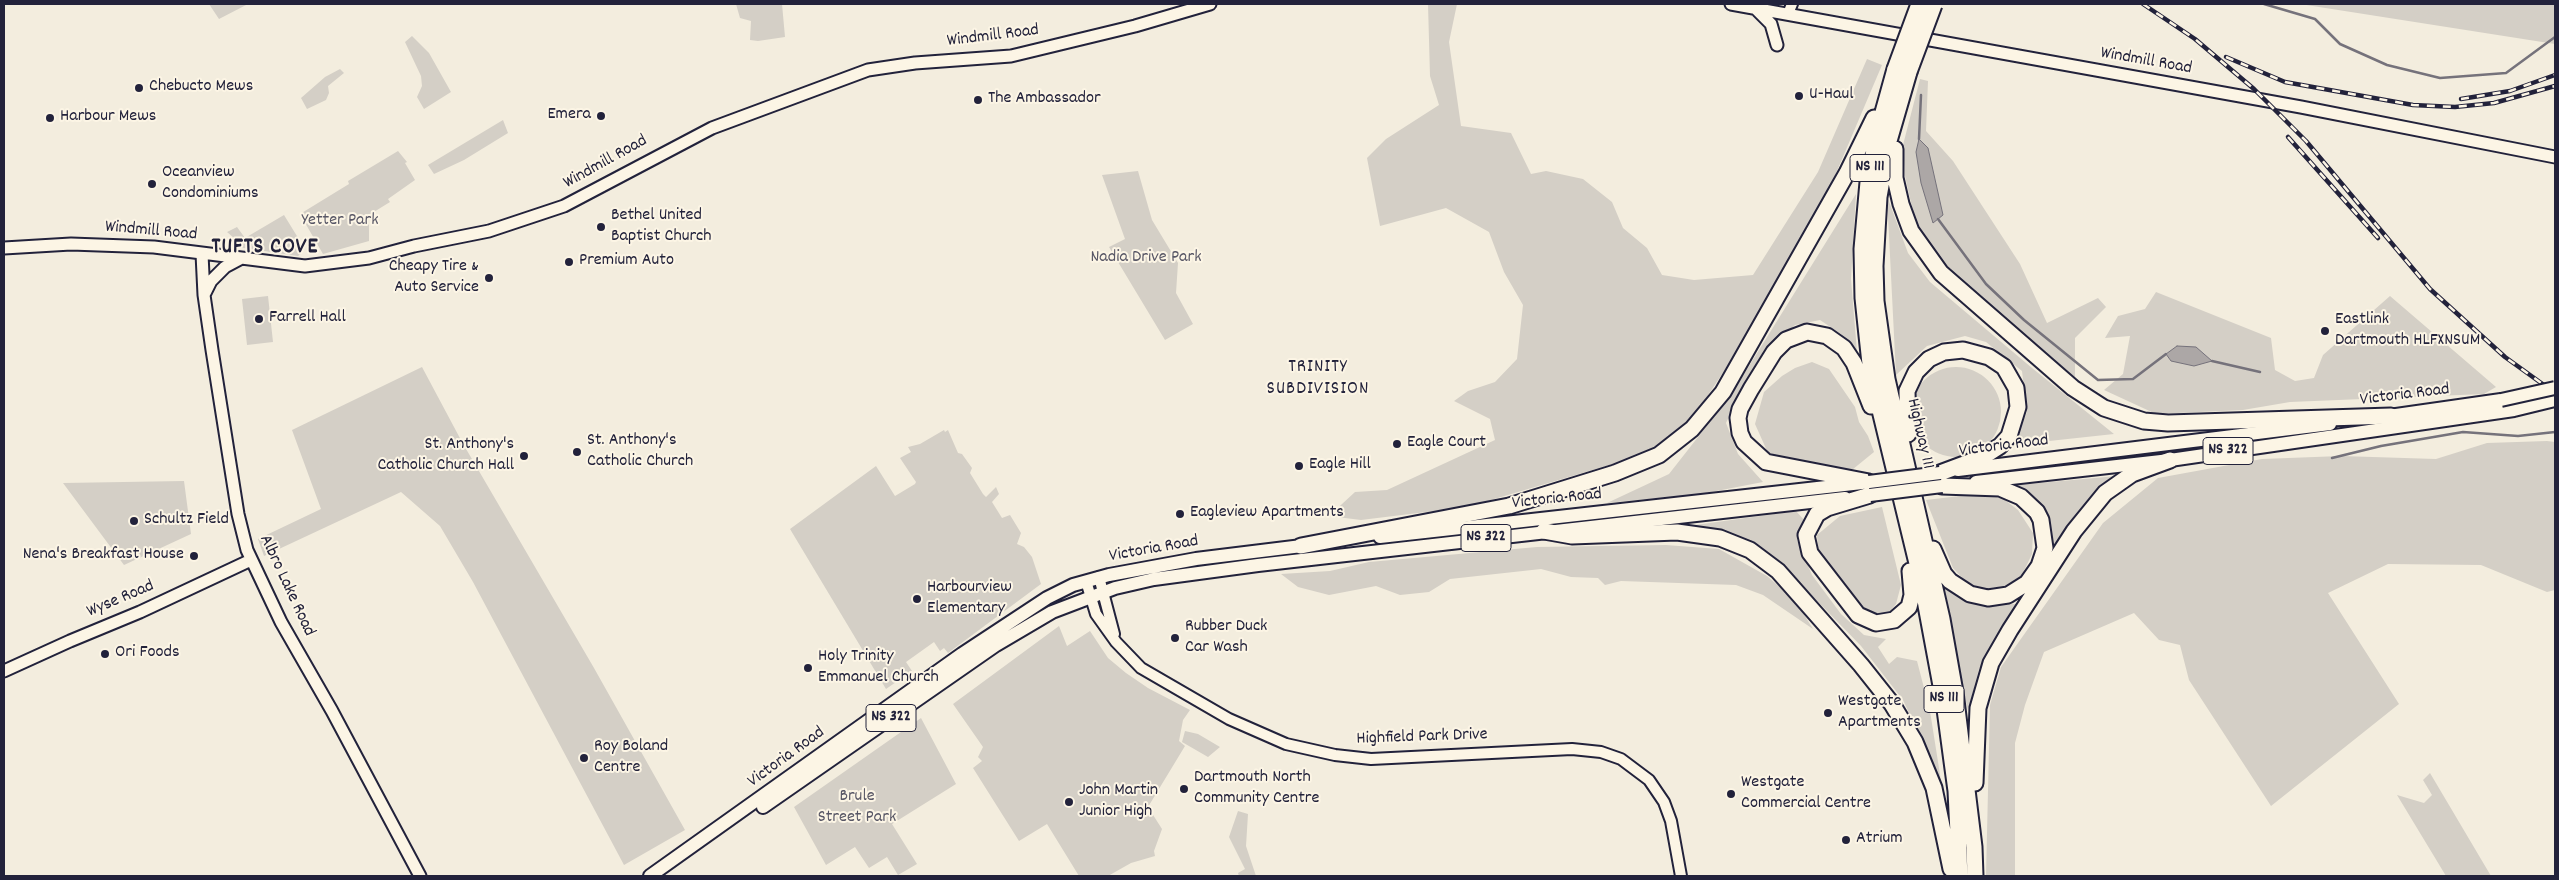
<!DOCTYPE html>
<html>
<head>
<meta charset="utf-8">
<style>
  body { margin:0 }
  #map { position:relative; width:2559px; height:880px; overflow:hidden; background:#f3edde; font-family:Dekko,sans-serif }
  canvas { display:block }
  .frame { position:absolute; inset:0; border:5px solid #22223b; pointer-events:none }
</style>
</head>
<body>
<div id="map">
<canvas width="2559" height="880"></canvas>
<div class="frame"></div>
</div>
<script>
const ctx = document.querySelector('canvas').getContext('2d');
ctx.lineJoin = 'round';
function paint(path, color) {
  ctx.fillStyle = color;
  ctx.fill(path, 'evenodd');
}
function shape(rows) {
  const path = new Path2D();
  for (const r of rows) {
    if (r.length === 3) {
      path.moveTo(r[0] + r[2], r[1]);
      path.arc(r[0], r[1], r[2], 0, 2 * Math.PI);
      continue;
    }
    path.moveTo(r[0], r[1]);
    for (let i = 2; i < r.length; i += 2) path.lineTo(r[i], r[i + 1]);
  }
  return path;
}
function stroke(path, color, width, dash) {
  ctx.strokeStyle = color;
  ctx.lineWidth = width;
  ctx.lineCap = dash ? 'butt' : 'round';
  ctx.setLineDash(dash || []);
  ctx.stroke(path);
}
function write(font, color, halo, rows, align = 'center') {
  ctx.font = font + ' Dekko,sans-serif';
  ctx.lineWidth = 4;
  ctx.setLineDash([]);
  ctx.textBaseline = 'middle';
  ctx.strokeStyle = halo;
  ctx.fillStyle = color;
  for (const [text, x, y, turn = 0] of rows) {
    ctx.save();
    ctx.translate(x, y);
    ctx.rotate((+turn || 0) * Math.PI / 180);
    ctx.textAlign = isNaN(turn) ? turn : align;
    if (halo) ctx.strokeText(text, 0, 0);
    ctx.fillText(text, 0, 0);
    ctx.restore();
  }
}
paint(shape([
  [209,4,248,4,219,19],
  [736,4,782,4,785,37,758,41,750,40,751,21,740,18],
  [1428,4,1457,4,1449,42,1461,126,1511,133,1531,174,1546,171,1583,179,1612,202,1623,228,1647,248,1662,275,1694,280,1753,275,1818,172,1867,59,1882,65,1834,178,1730,362,1689,424,1664,443,1630,459,1467,507,1361,520,1329,516,1355,492,1387,490,1495,440,1490,419,1454,401,1468,391,1495,382,1517,359,1523,305,1504,272,1489,232,1446,208,1380,226,1367,158,1386,139,1439,105,1430,76],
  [2300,4,2555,4,2555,44],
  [412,36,429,53,451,92,424,109,417,97,422,86,421,76,405,42],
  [340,69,344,73,328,86,329,93,326,100,307,109,301,98,325,77],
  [1920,79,1928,81,1926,131,1953,161,2020,264,2047,323,2098,298,2106,307,2075,338,2075,382,1935,257,1916,225,1905,176,1903,145],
  [503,120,508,133,464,160,434,174,428,165],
  [398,151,407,162,405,163,415,180,388,199,390,202,369,215,369,241,323,254,300,214,349,184,348,181],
  [1138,171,1152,220,1178,263,1176,293,1193,324,1165,340,1109,247,1125,239,1102,175],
  [1856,194,1851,279,1858,364,1850,345,1841,334,1820,320,1795,325,1765,352,1743,387,1726,423,1738,454,1763,482,1701,494,1607,503,1669,474,1731,395],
  [1887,196,1908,253,1930,282,2032,368,2114,434,2012,445,2027,412,2022,371,1986,342,1965,336,1927,346,1896,375],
  [284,215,300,241,302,253,298,256,224,245,234,238,227,232,237,227,245,238],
  [2156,292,2271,338,2275,370,2295,381,2314,378,2323,355,2390,296,2496,387,2484,394,2290,402,2243,410,2156,414,2104,390,2123,374,2130,336,2105,338,2118,316,2145,309],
  [268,296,273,342,247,345,242,299],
  [1812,362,1829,369,1855,407,1859,422,1868,436,1874,452,1847,474,1779,458,1774,454,1768,453,1755,424,1764,392,1782,376,1795,368],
  [422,367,462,442,594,668,685,830,624,865,473,582,440,526,401,492,264,556,258,539,321,509,292,430],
  [1956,412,45],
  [944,430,945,432,948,430,958,453,962,454,972,468,970,473,983,494,986,497,996,487,999,494,992,502,1002,518,1010,515,1021,533,1017,544,1024,547,1032,557,1041,584,948,653,944,648,940,651,934,642,906,662,912,671,886,689,790,529,876,466,895,496,915,484,916,482,900,458,911,452,908,447,920,444],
  [2547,441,2555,442,2555,590,2547,592,2481,565,2388,564,2328,593,2399,704,2271,806,2189,680,2180,645,2159,640,2134,613,2044,652,2025,705,2015,743,2015,876,1986,876,1990,705,2001,667,2103,523,2158,478,2262,459,2341,456,2436,459,2487,443],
  [2117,476,2050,558,2051,530,2038,504,2017,485],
  [184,481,191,534,124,565,63,483],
  [1977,494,2001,497,2018,510,2033,533,2032,554,2021,577,2004,586,1985,589,1966,582,1953,568,1926,500],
  [1882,507,1901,585,1896,604,1886,615,1867,614,1837,580,1818,550,1817,535,1840,516],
  [1796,511,1804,520,1797,540,1812,575,1841,614,1864,635,1886,639,1878,647,1889,664,1897,657,1917,661,1930,711,1941,781,1903,700,1861,646,1795,578,1775,562,1688,526],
  [1666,545,1719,549,1767,576,1795,600,1813,629,1763,595,1736,585,1621,581,1605,585,1598,578,1571,577,1541,569,1450,579,1429,592,1400,595,1376,586,1329,595,1298,587,1281,574,1330,571,1369,562,1537,547],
  [1942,586,1978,603,2017,604,1979,669,1968,711],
  [1059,626,1067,646,1090,631,1108,658,1126,673,1148,688,1190,710,1183,720,1179,741,1185,746,1148,807,1162,829,1154,851,1155,856,1131,863,1108,876,1079,876,1047,824,1019,841,973,768,982,761,978,757,983,747,953,704],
  [921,718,956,784,892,824,917,864,898,875,887,857,869,868,855,847,826,865,794,807],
  [1185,731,1198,734,1220,747,1208,757,1182,742],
  [2430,773,2491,876,2446,876,2397,795,2424,803,2432,795,2423,780],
  [1238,811,1248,814,1246,846,1256,876,1239,876,1238,873,1245,869,1229,837]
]), '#d4cfc6');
const water = shape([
  [1919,139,1928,148,1943,215,1933,223,1921,183,1916,152,1919,139],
  [2177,346,2196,347,2212,361,2194,366,2171,361,2166,354,2177,346]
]);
paint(water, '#aca7a6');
stroke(water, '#75727b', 1);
stroke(shape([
  [2264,4,2315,19,2340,44,2387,65,2440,78,2506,73,2555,37],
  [1919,139,1921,95],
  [1938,219,1986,284,2024,320,2098,380,2133,379,2166,354],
  [2212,361,2260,372],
  [2332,458,2381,446,2463,432,2518,436,2555,432]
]), '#75727b', 2.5);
const tertiary = shape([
  [1788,14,1792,4],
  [1099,577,1114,634],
  [1086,581,1096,614,1116,642,1141,668,1229,719,1286,744,1335,755,1371,759,1572,749,1601,752,1621,759,1649,780,1664,802,1671,821,1681,876]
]);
const secondary = shape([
  [1731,4,2301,107,2555,157],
  [1756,9,1771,24,1777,45],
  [4,248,71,244,154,247,305,266,369,258,414,246,489,231,564,206,712,128,868,70,915,63,1011,56,1135,26,1210,4],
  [202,254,204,295,212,350,238,514,247,550,281,622,332,711,420,876],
  [205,293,211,281,225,267,240,259],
  [4,671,70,641,140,612,251,560]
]);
const primary = shape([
  [2382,417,2501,400],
  [1958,470,2330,424],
  [1976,482,2170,460,2514,410,2555,400],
  [1380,537,1862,483],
  [763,807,996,645,1052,612,1115,588,1154,579,1258,565,1845,498],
  [650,876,962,654,1047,598,1073,585,1109,575,1196,559,1310,545]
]);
const motorway = shape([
  [1895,69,1877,134,1868,182,1862,249,1863,298,1871,373,1922,584,1944,702,1956,791,1960,876],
  [1909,72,1889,141,1879,197,1875,266,1876,301,1887,379,1942,619,1955,692,1974,847,1975,876],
  [1895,149,1895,178,1901,204,1911,231,1941,273,2073,388,2104,408,2144,421,2168,423,2391,416],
  [1908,434,1907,391,1916,372,1929,359,1944,352,1963,350,1989,357,2004,367,2016,388,2018,407,2009,436,2000,446,1983,457,1940,473],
  [1869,482,1766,462,1744,442,1740,433,1738,418,1740,409,1751,389,1774,352,1786,340,1807,332,1827,336,1844,348,1854,363,1871,406],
  [1870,495,1827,508,1817,514,1806,535,1810,553,1858,615,1876,623,1894,620,1909,607,1912,595,1910,571],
  [1544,531,1572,536,1677,532,1720,538,1750,550,1778,571,1861,665,1892,704,1915,742,1934,788,1951,869],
  [1301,546,1509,506,1615,473,1659,455,1692,429,1723,392,1847,173,1874,118],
  [1933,549,1944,574,1950,581,1970,594,1988,598,2008,595,2027,583,2039,566,2045,548,2041,520,2037,512,2021,497,2000,488,1942,486],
  [1975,783,1978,708,1991,663,2010,630,2074,531,2105,493,2132,474,2170,460]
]);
stroke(tertiary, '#22223b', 14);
stroke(secondary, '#22223b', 15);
stroke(primary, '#22223b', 16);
stroke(motorway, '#22223b', 19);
stroke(tertiary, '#fcf5e5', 10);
stroke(secondary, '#fcf5e5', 11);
stroke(primary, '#fcf5e5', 12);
stroke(motorway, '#fcf5e5', 15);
const rail = shape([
  [2143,4,2195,39,2254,89,2306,141,2430,289,2505,357,2555,393],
  [2226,57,2285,82,2413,105,2455,107,2494,103,2555,86],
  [2461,99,2510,91,2555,75],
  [2288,137,2378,238]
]);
stroke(rail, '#22223b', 4.5);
stroke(rail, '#fcf5e5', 2.5, [8]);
const primaryBridge = shape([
  [2501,400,2555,388],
  [1869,482,1940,473],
  [1870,495,1942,486]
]);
const motorwayBridge = shape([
  [1895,69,1919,4],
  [1909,72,1934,5]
]);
stroke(primaryBridge, '#22223b', 16, []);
stroke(motorwayBridge, '#22223b', 19, []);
stroke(primaryBridge, '#fcf5e5', 12);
stroke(motorwayBridge, '#fcf5e5', 15);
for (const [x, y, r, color] of [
  [139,88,5,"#22223b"],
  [1799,96,5,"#22223b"],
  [978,100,5,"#22223b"],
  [601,116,5,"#22223b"],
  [50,118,5,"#22223b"],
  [152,184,5,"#22223b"],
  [601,227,5,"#22223b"],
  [569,262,5,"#22223b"],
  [489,278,5,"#22223b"],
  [259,319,5,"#22223b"],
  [2325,331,5,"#22223b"],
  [1397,444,5,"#22223b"],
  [577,452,5,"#22223b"],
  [524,456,5,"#22223b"],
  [1299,466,5,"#22223b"],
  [1180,514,5,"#22223b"],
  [134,521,5,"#22223b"],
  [194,556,5,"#22223b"],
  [917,599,5,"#22223b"],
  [1175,638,5,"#22223b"],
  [105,654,5,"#22223b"],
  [808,668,5,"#22223b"],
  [1828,713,5,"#22223b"],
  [584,758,5,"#22223b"],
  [1184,789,5,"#22223b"],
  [1731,794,5,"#22223b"],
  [1069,802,5,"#22223b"],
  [1846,840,5,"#22223b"]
]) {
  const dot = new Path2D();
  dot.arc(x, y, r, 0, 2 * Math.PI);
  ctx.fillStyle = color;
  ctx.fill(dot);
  stroke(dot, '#fcf5e5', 2);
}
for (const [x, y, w] of [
  [1870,168,40],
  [2228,451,50],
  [1486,538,50],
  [1944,699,40],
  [891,718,50]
]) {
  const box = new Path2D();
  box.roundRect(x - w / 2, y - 13.5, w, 27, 4);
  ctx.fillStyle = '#fcf5e5';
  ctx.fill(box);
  stroke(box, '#22223b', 1);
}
write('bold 16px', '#22223b', null, [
  ["NS 111",1870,168],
  ["NS 322",2228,451],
  ["NS 322",1486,538],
  ["NS 111",1944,699],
  ["NS 322",891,718]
]);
write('18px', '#22223b', '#fcf5e5', [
  ["Windmill Road",993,37,-7],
  ["Windmill Road",2146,62,10],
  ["Windmill Road",606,163,-29],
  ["Windmill Road",151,232,5],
  ["Victoria Road",2405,396,-7],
  ["Highway 111",1919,434,77],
  ["Victoria Road",2004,447,-7],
  ["Victoria Road",1557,500,-6],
  ["Victoria Road",1154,550,-10],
  ["Albro Lake Road",286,586,65],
  ["Wyse Road",121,600,-23],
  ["Highfield Park Drive",1422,738,-2],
  ["Victoria Road",787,758,-36]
]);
write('18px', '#22223b', '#fcf5e5', [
  ["Chebucto Mews",149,88],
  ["U-Haul",1809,96],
  ["The Ambassador",988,100],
  ["Emera",591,116,"right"],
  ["Harbour Mews",60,118],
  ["Oceanview",162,174],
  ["Condominiums",162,195],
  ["Bethel United",611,217],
  ["Baptist Church",611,238],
  ["Premium Auto",579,262],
  ["Cheapy Tire &",479,268,"right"],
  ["Auto Service",479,289,"right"],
  ["Farrell Hall",269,319],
  ["Eastlink",2335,321],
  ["Dartmouth HLFXNSUM",2335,342],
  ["St. Anthony's",587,442],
  ["Catholic Church",587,463],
  ["Eagle Court",1407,444],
  ["St. Anthony's",514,446,"right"],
  ["Catholic Church Hall",514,467,"right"],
  ["Eagle Hill",1309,466],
  ["Eagleview Apartments",1190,514],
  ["Schultz Field",144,521],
  ["Nena's Breakfast House",184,556,"right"],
  ["Harbourview",927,589],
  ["Elementary",927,610],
  ["Rubber Duck",1185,628],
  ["Car Wash",1185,649],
  ["Ori Foods",115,654],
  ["Holy Trinity",818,658],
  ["Emmanuel Church",818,679],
  ["Westgate",1838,703],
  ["Apartments",1838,724],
  ["Roy Boland",594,748],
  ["Centre",594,769],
  ["Dartmouth North",1194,779],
  ["Community Centre",1194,800],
  ["Westgate",1741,784],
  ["Commercial Centre",1741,805],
  ["John Martin",1079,792],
  ["Junior High",1079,813],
  ["Atrium",1856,840]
], 'left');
write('18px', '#575665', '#fcf5e5', [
  ["Yetter Park",340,222],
  ["Nadia Drive Park",1146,259],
  ["Brule",857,798],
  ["Street Park",857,819]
]);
ctx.letterSpacing = '1px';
write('19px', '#22223b', '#fcf5e5', [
  ["TRINITY",1318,368],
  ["SUBDIVISION",1318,390]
]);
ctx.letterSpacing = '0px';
ctx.letterSpacing = '1px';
write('bold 22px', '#22223b', '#fcf5e5', [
  ["TUFTS COVE",265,249]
]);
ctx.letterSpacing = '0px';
</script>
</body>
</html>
